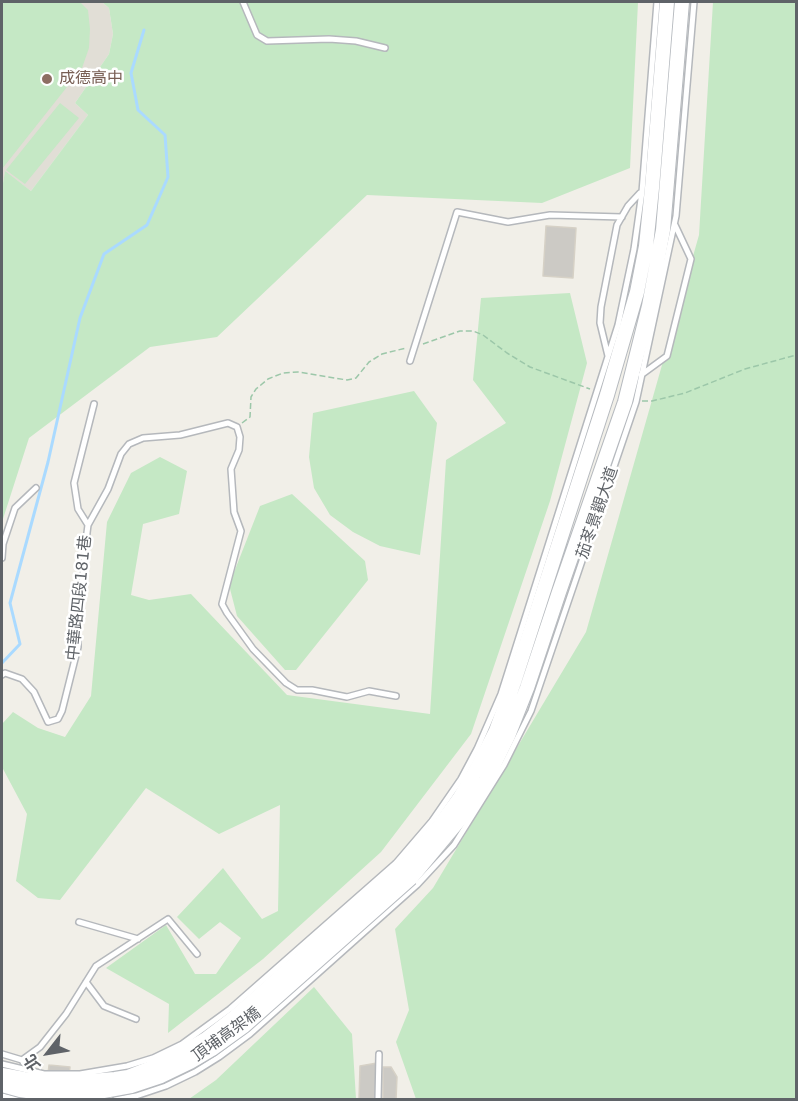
<!DOCTYPE html>
<html>
<head>
<meta charset="utf-8">
<style>
  body { margin:0 }
  #map { position:relative; width:798px; height:1101px; overflow:hidden; background:#f1efe8; font-family:"DejaVu Sans","Noto Sans TC",sans-serif }
  canvas { display:block }
  .frame { position:absolute; inset:0; border:3px solid #5f6368; pointer-events:none }
  .north { position:absolute; left:18px; top:1023px; width:60px; height:60px; -webkit-text-stroke:4px #fff; paint-order:stroke; rotate:239deg; font-size:16px; font-weight:700; line-height:24px; text-align:center; color:#5f6368 }
  .north::after { content:''; display:block; margin:auto; width:21px; height:27px; background:#5f6368; clip-path:polygon(50% 0,100% 100%,50% 72%,0 100%) }
</style>
</head>
<body>
<div id="map">
<canvas width="798" height="1101"></canvas>
<div class="frame"></div>
<div class="north">北</div>
</div>
<script>
const ctx = document.querySelector('canvas').getContext('2d');
ctx.lineJoin = 'round';
function paint(path, color) {
  ctx.fillStyle = color;
  ctx.fill(path, 'evenodd');
}
function shape(rows) {
  const path = new Path2D();
  for (const r of rows) {
    path.moveTo(r[0], r[1]);
    for (let i = 2; i < r.length; i += 2) path.lineTo(r[i], r[i + 1]);
  }
  return path;
}
function stroke(path, color, width, dash) {
  ctx.strokeStyle = color;
  ctx.lineWidth = width;
  ctx.lineCap = dash ? 'butt' : 'round';
  ctx.setLineDash(dash || []);
  ctx.stroke(path);
}
function write(font, color, halo, rows, align = 'center') {
  ctx.font = font + ' "DejaVu Sans","Noto Sans TC",sans-serif';
  ctx.lineWidth = 5;
  ctx.setLineDash([]);
  ctx.textBaseline = 'middle';
  ctx.strokeStyle = halo;
  ctx.fillStyle = color;
  for (const [text, x, y, turn = 0] of rows) {
    ctx.save();
    ctx.translate(x, y);
    ctx.rotate((+turn || 0) * Math.PI / 180);
    ctx.textAlign = isNaN(turn) ? turn : align;
    if (halo) ctx.strokeText(text, 0, 0);
    ctx.fillText(text, 0, 0);
    ctx.restore();
  }
}
paint(shape([
  [2,2,102,2,109,8,113,34,109,54,75,103,88,115,31,191,5,172,2,189]
]), '#e1ded6');
paint(shape([
  [2,2,80,2,88,10,90,29,89,48,82,68,2,169],
  [102,2,638,2,630,168,542,203,367,195,217,337,150,347,29,438,2,522,2,189,5,171,31,191,88,115,75,103,109,54,113,34,109,8],
  [713,2,796,2,796,1099,416,1099,396,1042,409,1010,395,929,433,888,586,632,699,235],
  [60,103,79,118,25,184,6,170],
  [570,293,587,363,550,501,471,734,381,852,263,959,168,1033,169,1004,106,968,166,925,195,974,216,974,241,938,220,922,199,939,177,917,223,868,262,919,278,911,280,805,219,834,146,788,60,900,38,898,16,881,27,814,2,767,2,724,13,712,38,728,65,737,91,696,107,522,131,473,160,457,187,471,179,514,143,524,131,595,149,600,191,594,287,695,430,714,446,460,506,423,473,380,481,298],
  [414,391,437,423,420,555,380,546,353,532,330,515,314,488,309,457,313,413],
  [292,494,365,561,368,580,296,670,285,670,237,616,229,585,260,506],
  [314,987,352,1034,356,1099,189,1099,216,1080]
]), '#c5e8c5');
stroke(shape([
  [2,663,20,644,10,603,48,462,80,318,104,254,147,225,168,177,165,135,138,110,131,73,144,30]
]), '#aadaff', 3);
const building = shape([
  [546,226,576,228,573,278,543,276,546,226],
  [377,1063,375,1100,359,1100,360,1066,377,1063],
  [49,1065,70,1067,66,1100,45,1100,49,1065],
  [383,1067,391,1067,397,1077,396,1100,383,1100,383,1067]
]);
paint(building, '#cccac5');
stroke(building, '#d6d1c6', 1.5);
const lane = shape([
  [243,2,257,35,267,41,329,39,356,41,385,48],
  [608,356,600,323,601,307,617,225,628,206,640,193],
  [410,361,457,212,508,222,550,215,622,217],
  [641,375,667,356,691,259,675,225],
  [88,525,78,509,74,483,94,404],
  [2,558,3,544,15,508,36,488],
  [2,675,5,673,22,679,34,692,48,722,58,719,62,711,78,647,77,598,83,578,84,556,88,525,108,489,121,454,129,444,143,438,180,435,228,423,237,427,240,437,239,450,231,469,234,512,241,531,222,604,227,613,253,649,286,683,297,690,312,690,347,697,369,691,396,696],
  [396,863,432,821,461,779,477,749,501,694,618,325,634,249,642,192,657,2],
  [79,922,138,939],
  [86,982,104,1006,136,1019],
  [2,1054,22,1060,28,1072],
  [22,1060,40,1047,66,1014,96,966,168,919,197,954],
  [2,1096,20,1100],
  [115,1100,136,1096,166,1086,195,1072,219,1057,250,1034,417,885,454,845,504,765,531,711,636,402,676,216,694,2],
  [378,1100,379,1054]
]);
const secondary = shape([
  [402,869,440,825,459,799,475,772,496,731,514,682,607,395,637,292,646,246,652,188,667,2],
  [411,878,470,807,486,781,508,736,527,688,559,592,625,402,649,306,663,230,682,2]
]);
stroke(lane, '#b5b8bc', 8);
stroke(secondary, '#b6babf', 16);
stroke(shape([
  [423,344,460,331,473,331,483,335,507,353,530,367,590,389],
  [642,401,652,401,685,393,745,369,796,355],
  [242,423,250,417,251,397,256,389,268,379,283,373,298,372,347,380,356,378,369,362,382,354,406,348]
]), '#9cc7a9', 1.5, [6, 3]);
stroke(lane, '#fff', 5);
stroke(secondary, '#fff', 14);
const laneBridge = shape([
  [2,1064,44,1074,80,1074,127,1066,153,1058,182,1044,230,1009,396,863]
]);
const secondaryBridge = shape([
  [2,1075,24,1079,58,1082,79,1082,115,1079,128,1077,156,1066,186,1051,206,1039,236,1016,402,869],
  [2,1085,20,1090,48,1094,98,1092,131,1086,161,1076,190,1062,212,1049,244,1026,411,878]
]);
stroke(laneBridge, '#b5b8bc', 8, []);
stroke(secondaryBridge, '#b6babf', 16, []);
stroke(laneBridge, '#fff', 5);
stroke(secondaryBridge, '#fff', 14);
for (const [x, y, r, color] of [
  [47,79,6,"#8d6e63"]
]) {
  const dot = new Path2D();
  dot.arc(x, y, r, 0, 2 * Math.PI);
  ctx.fillStyle = color;
  ctx.fill(dot);
  stroke(dot, '#fff', 2);
}
write('16px', '#785e54', '#fff', [
  ["成德高中",59,79]
], 'left');
write('16px', '#5f6368', '#fff', [
  ["茄苳景觀大道",598,513,-71],
  ["中華路四段181巷",80,598,-84],
  ["頂埔高架橋",227,1035,-36]
]);
</script>
</body>
</html>
